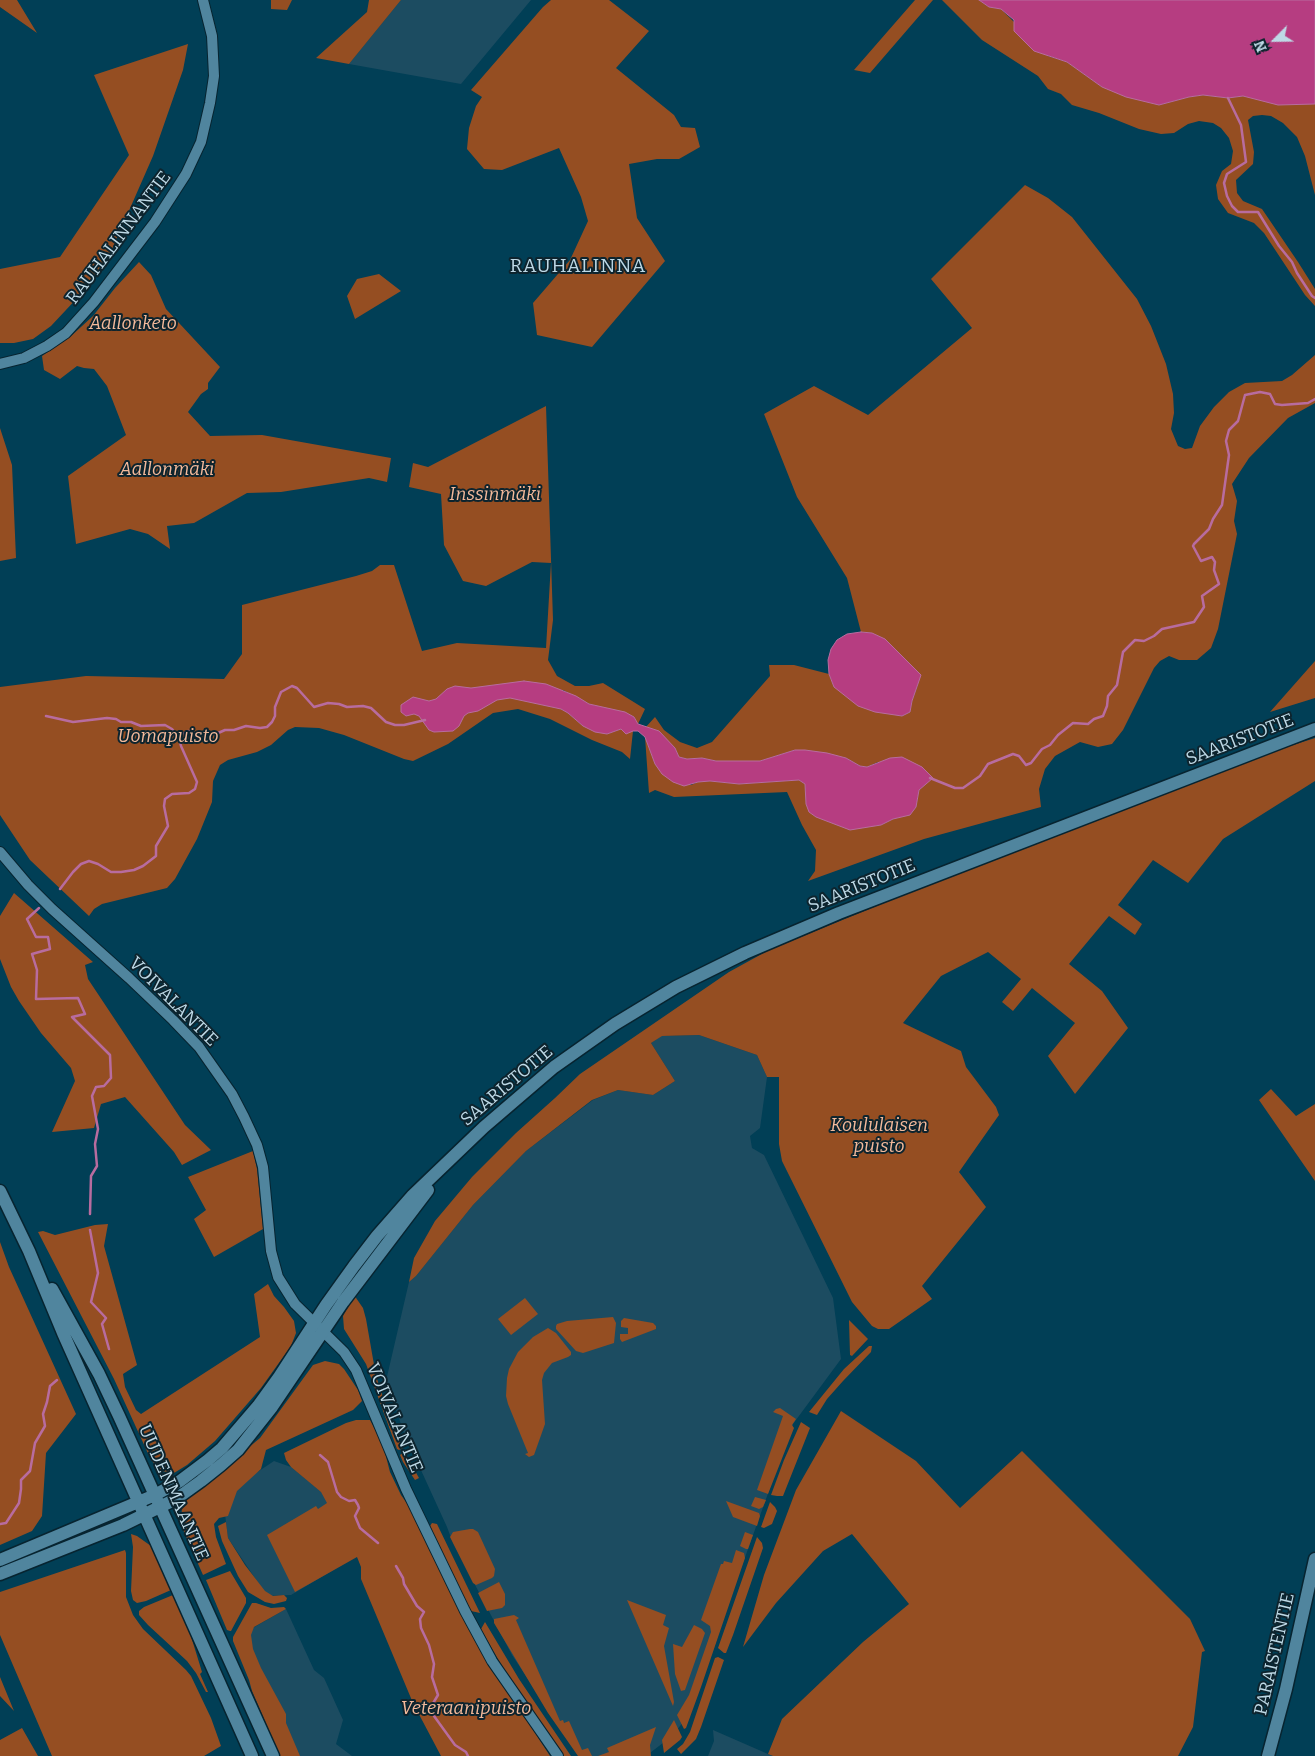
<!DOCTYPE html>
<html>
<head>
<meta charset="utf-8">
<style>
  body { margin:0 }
  #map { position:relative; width:1315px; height:1756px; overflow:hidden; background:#013f56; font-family:Bitter,serif }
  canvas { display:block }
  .north { position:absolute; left:1250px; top:15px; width:50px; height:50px; -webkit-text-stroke:4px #0d242e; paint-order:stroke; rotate:247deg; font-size:14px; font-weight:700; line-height:20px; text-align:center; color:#bed9e6 }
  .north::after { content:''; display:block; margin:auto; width:18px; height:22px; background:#bed9e6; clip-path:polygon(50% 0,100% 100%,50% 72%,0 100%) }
</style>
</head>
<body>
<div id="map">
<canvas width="1315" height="1756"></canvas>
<div class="north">N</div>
</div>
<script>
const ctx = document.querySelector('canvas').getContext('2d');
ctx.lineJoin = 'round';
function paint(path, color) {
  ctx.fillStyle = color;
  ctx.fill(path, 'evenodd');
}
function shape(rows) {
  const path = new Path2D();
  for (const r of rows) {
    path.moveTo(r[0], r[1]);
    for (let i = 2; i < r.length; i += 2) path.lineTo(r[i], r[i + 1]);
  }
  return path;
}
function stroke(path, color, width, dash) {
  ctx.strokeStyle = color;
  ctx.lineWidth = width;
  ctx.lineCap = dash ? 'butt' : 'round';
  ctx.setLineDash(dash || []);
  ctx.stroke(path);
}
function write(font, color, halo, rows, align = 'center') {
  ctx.font = font + ' Bitter,serif';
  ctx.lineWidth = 4;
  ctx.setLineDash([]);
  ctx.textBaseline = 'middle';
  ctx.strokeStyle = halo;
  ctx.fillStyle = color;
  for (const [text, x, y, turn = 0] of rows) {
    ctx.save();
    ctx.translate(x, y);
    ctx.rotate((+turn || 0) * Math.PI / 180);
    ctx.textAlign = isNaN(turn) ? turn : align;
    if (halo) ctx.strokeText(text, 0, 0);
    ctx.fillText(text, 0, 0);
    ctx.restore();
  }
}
paint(shape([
  [401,0,531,0,461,84,349,64],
  [699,1035,757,1055,767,1077,760,1128,750,1136,752,1148,764,1155,833,1298,841,1359,793,1424,694,1699,684,1721,672,1736,646,1756,579,1756,512,1655,453,1543,447,1527,404,1433,386,1381,409,1282,416,1276,473,1205,526,1151,593,1100,618,1090,653,1095,675,1081,651,1043,661,1036],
  [274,1461,291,1467,331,1500,357,1556,291,1595,267,1596,228,1538,225,1514,238,1485],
  [286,1609,314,1670,324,1678,343,1720,336,1744,352,1756,293,1756,244,1633],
  [713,1730,768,1754,773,1756,708,1756,714,1741]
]), '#1c4c61');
paint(shape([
  [0,0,17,0,37,33,0,7],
  [271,0,292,0,287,10,271,9],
  [369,0,401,0,349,64,316,58,367,12],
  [551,0,609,0,649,31,616,68,674,115,681,127,695,128,700,147,679,159,657,159,629,164,637,218,665,261,592,347,537,335,533,303,570,260,588,221,581,197,559,148,502,170,484,169,467,149,469,128,476,106,482,97,471,90,543,7],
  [915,0,933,0,870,73,854,70],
  [942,0,979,0,989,7,1001,9,1048,56,1067,62,1102,87,1159,105,1189,97,1203,95,1228,98,1243,96,1301,104,1315,104,1315,195,1305,156,1297,137,1283,123,1271,116,1262,115,1253,116,1248,120,1254,152,1253,164,1236,180,1237,193,1243,201,1262,209,1298,262,1315,289,1315,306,1305,295,1264,233,1254,223,1228,213,1218,199,1216,185,1222,171,1231,164,1233,151,1229,138,1221,128,1213,123,1199,121,1188,124,1174,133,1161,134,1139,129,1099,113,1072,105,1061,94,1048,89,1038,76,982,40],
  [188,44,183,70,153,156,110,254,80,295,51,326,33,339,14,343,0,343,0,269,60,257,129,155,94,75],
  [1025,185,1048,198,1072,217,1137,299,1151,326,1166,364,1173,394,1174,413,1171,429,1178,446,1185,449,1192,448,1200,426,1214,407,1229,392,1245,383,1282,381,1292,375,1315,355,1315,403,1288,418,1249,458,1232,484,1237,501,1234,521,1237,534,1218,629,1211,648,1197,660,1179,660,1169,656,1160,661,1154,668,1123,730,1112,744,1098,747,1080,742,1055,756,1045,769,1039,789,1041,807,924,839,808,881,815,871,816,850,802,825,787,792,674,797,655,790,649,793,645,737,655,764,691,785,698,782,710,781,739,784,799,780,805,784,806,804,870,826,881,825,893,819,910,814,916,807,919,790,932,778,878,762,867,767,860,766,846,758,795,750,760,761,716,761,702,758,687,759,679,757,675,748,645,728,655,717,664,730,680,742,697,748,712,742,770,676,769,665,794,665,829,674,834,687,889,713,902,716,910,712,912,701,918,684,872,633,861,632,847,578,797,497,764,414,814,386,868,415,972,328,931,279],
  [139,262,151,275,166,309,220,367,208,383,208,389,201,394,188,412,210,436,262,435,391,458,387,482,369,478,281,492,247,493,194,523,167,526,170,549,148,534,130,529,76,544,68,476,126,435,107,386,94,369,84,368,77,366,60,379,44,370,42,356,70,337,93,316,115,288],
  [379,274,401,291,355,319,347,296,357,279],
  [546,406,553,620,548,660,557,676,575,686,589,686,603,683,645,709,638,724,634,717,589,704,563,690,561,709,568,713,583,726,607,734,621,729,633,731,630,759,622,752,592,740,550,719,518,709,493,713,448,744,413,761,404,759,344,735,319,728,295,727,288,730,271,745,257,752,228,760,220,765,213,781,212,802,197,839,175,879,167,888,102,904,94,909,89,916,30,860,0,815,0,687,86,676,224,679,242,654,242,605,356,576,372,571,380,565,394,565,422,651,457,643,546,648,551,563,532,562,486,586,463,581,444,545,441,494,409,487,413,463,428,467],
  [0,428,12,465,16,558,0,561],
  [1315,661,1315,698,1270,712],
  [1315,738,1315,781,1223,839,1188,883,1153,860,1118,905,1142,924,1135,935,1109,916,1069,964,1102,991,1128,1028,1075,1094,1048,1056,1075,1023,1032,988,1013,1011,1002,1002,1021,979,988,952,941,976,903,1023,961,1051,966,1067,996,1107,999,1115,959,1172,986,1207,922,1286,932,1299,889,1329,878,1329,872,1326,852,1302,782,1161,779,1144,779,1077,767,1077,757,1055,699,1035,662,1036,651,1043,675,1081,653,1095,618,1090,592,1100,526,1151,473,1205,416,1276,409,1282,414,1258,435,1221,472,1177,516,1133,555,1098,580,1074,729,972,769,950,1187,779],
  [14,893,93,962,85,965,88,979,185,1125,211,1150,182,1165,174,1152,125,1097,101,1104,94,1128,52,1132,75,1081,71,1068,41,1033,19,1001,11,987,0,959,0,916],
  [1271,1089,1296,1116,1315,1104,1315,1181,1259,1100],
  [253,1151,257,1169,263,1229,214,1257,194,1219,206,1210,188,1177],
  [108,1224,104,1246,137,1365,123,1374,125,1387,136,1410,141,1414,260,1337,254,1294,268,1284,274,1296,284,1307,294,1321,296,1333,291,1346,261,1388,215,1441,187,1465,174,1473,161,1471,151,1460,114,1379,38,1232,43,1231,55,1235,95,1225],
  [0,1242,9,1267,76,1414,46,1453,42,1516,32,1531,0,1545],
  [354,1295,363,1308,366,1319,376,1376,393,1427,403,1448,399,1450,397,1449,366,1364,344,1329,343,1316],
  [525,1298,538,1314,511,1335,498,1319],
  [613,1317,616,1323,614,1343,583,1353,576,1351,556,1329,556,1326,557,1324,567,1321],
  [624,1318,653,1323,656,1326,656,1329,622,1342,620,1339,620,1334,628,1334,628,1328,621,1327,621,1321],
  [849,1320,868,1339,852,1356,850,1355],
  [548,1328,556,1333,571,1352,571,1355,568,1357,552,1363,544,1373,542,1380,545,1424,534,1455,529,1457,525,1454,528,1453,508,1404,506,1396,507,1378,509,1369,518,1352,533,1337],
  [869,1346,872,1346,871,1352,843,1381,827,1399,817,1415,809,1412,844,1369],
  [325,1361,339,1364,344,1369,358,1390,362,1401,353,1410,266,1450,261,1469,237,1491,228,1516,219,1518,214,1524,216,1537,226,1564,203,1575,181,1525,182,1506,188,1498,260,1438,313,1365],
  [780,1408,796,1419,792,1425,794,1428,768,1494,757,1490,783,1416,773,1412,776,1409],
  [841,1411,916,1461,960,1508,1022,1451,1190,1619,1205,1651,1202,1652,1193,1727,1178,1756,773,1756,768,1754,782,1719,863,1642,909,1604,852,1534,823,1551,776,1603,743,1647,764,1575,796,1490],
  [356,1420,370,1420,383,1445,390,1472,401,1495,413,1512,447,1585,500,1679,550,1756,441,1756,413,1703,361,1579,361,1567,357,1557,295,1592,267,1535,316,1506,318,1509,327,1503,321,1492,291,1467,286,1460,284,1453,346,1423],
  [801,1422,810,1428,783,1496,777,1496,771,1495,784,1460],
  [404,1452,405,1453,419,1478,415,1480,403,1462,400,1455],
  [755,1497,766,1500,763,1507,759,1509,751,1506],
  [726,1501,759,1513,760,1516,757,1526,733,1517],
  [770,1502,775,1507,777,1511,772,1524,764,1528,761,1527],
  [226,1522,228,1538,245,1565,265,1591,273,1596,284,1595,287,1598,286,1601,274,1604,265,1602,248,1592,238,1576,222,1541,218,1526],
  [432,1523,437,1524,480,1613,471,1611,465,1600,439,1547,430,1526],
  [470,1529,473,1529,478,1532,495,1569,494,1576,492,1578,476,1585,473,1583,450,1537,453,1532],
  [745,1532,753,1535,748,1549,746,1549,740,1546],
  [131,1534,137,1536,151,1546,171,1590,146,1601,137,1603,133,1600,131,1591,133,1547],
  [757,1537,762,1543,763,1548,733,1635,726,1653,724,1653,718,1648],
  [125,1550,126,1553,126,1597,133,1615,143,1629,186,1670,191,1676,211,1718,221,1746,204,1756,52,1756,0,1635,0,1592],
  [736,1550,744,1553,745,1558,701,1687,686,1728,684,1729,677,1715,689,1695,711,1632,710,1626,701,1620,721,1564,723,1564,724,1561,732,1563],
  [230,1571,246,1598,246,1603,231,1631,230,1631,227,1630,206,1580],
  [499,1582,505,1594,505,1605,502,1608,487,1611,478,1593],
  [173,1595,190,1633,202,1672,200,1674,208,1692,206,1692,196,1673,187,1661,148,1625,139,1615,139,1611,144,1607],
  [627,1600,666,1615,663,1625,669,1628,664,1646,674,1702,673,1706],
  [252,1603,256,1603,271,1608,284,1607,286,1609,254,1627,251,1635,253,1649,261,1668,286,1714,286,1723,300,1756,280,1756,252,1691,249,1680,233,1641,233,1637],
  [514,1615,519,1618,516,1620,560,1721,563,1720,564,1723,569,1721,582,1750,588,1748,592,1756,578,1756,548,1713,494,1623,494,1619],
  [485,1622,519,1679,571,1756,562,1756,511,1682,481,1629],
  [694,1625,702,1629,705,1633,685,1690,681,1691,675,1674,673,1644,682,1647],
  [718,1657,724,1660,701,1727,696,1739,681,1754,677,1749,683,1744,690,1732,715,1658],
  [0,1677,14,1711,0,1696],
  [674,1720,682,1737,680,1740,664,1753,662,1740],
  [656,1727,650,1745,651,1756,598,1756,609,1752,607,1748],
  [22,1728,38,1756,0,1756,0,1740]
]), '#954e22');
const water = shape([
  [979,0,1315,0,1315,104,1278,105,1243,96,1228,98,1203,95,1189,97,1159,105,1126,97,1102,87,1067,62,1034,51,1014,31,1014,20,1001,9,989,7,979,0],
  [861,632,872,633,885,639,921,675,912,701,910,712,902,716,875,712,858,706,834,687,829,674,828,660,831,649,837,640,847,634,861,632],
  [524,681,546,684,576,696,589,704,625,712,634,717,638,724,659,731,675,748,679,757,687,759,702,758,716,761,760,761,795,750,805,750,827,753,846,758,860,766,867,767,890,758,902,757,922,767,933,778,919,790,916,807,910,815,893,819,881,825,850,830,816,817,809,812,806,804,805,784,799,780,739,784,710,781,698,782,684,786,673,782,662,774,655,764,645,737,638,731,633,731,626,734,621,729,607,734,595,732,583,726,568,713,561,709,510,698,497,700,478,711,468,713,464,716,459,726,453,731,434,732,429,730,419,716,414,714,406,716,401,712,401,705,413,697,429,701,436,699,447,689,455,686,471,688,524,681]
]);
paint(water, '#b63d81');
stroke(water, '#b86c9f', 1);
stroke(shape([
  [1228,98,1241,125,1246,162,1227,174,1224,183,1227,196,1232,206,1238,212,1258,212,1279,246,1292,262,1297,273,1312,296,1315,298],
  [46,716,73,722,107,718,116,719,121,722,131,722,141,726,165,725,172,729,179,738],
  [930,778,955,788,963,788,980,776,988,764,1013,754,1019,756,1026,765,1031,763,1042,749,1050,745,1058,735,1073,723,1088,724,1094,719,1103,716,1107,706,1108,696,1117,685,1123,652,1135,640,1144,641,1154,636,1162,629,1194,622,1204,607,1202,596,1219,584,1214,570,1215,562,1212,557,1201,561,1193,546,1194,544,1209,529,1213,519,1222,505,1229,455,1226,441,1229,430,1238,421,1245,395,1260,392,1270,394,1275,404,1282,405,1308,403,1315,399],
  [60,889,73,872,81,864,89,861,98,864,111,872,121,872,134,870,143,866,156,856,156,846,168,826,164,806,165,799,172,794,189,793,195,789,197,782,181,746,179,738,182,734,188,731,197,734,216,734,225,730,234,730,246,726,260,728,267,727,272,722,275,716,275,707,281,692,292,686,297,688,314,707,328,703,339,704,347,707,363,706,371,708,386,722,395,725,404,725,425,720],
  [39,908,27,919,36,937,48,937,50,949,32,954,37,970,36,999,78,998,85,1014,72,1017,110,1055,111,1078,104,1086,96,1087,92,1096,98,1129,95,1144,97,1166,91,1176,90,1214],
  [90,1230,98,1273,91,1302,106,1318,102,1324,109,1349],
  [320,1455,328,1462,337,1492,341,1497,349,1501,355,1500,358,1505,359,1508,355,1516,360,1528,378,1543],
  [0,1524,6,1523,19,1503,21,1489,21,1480,30,1471,35,1443,45,1426,43,1414,47,1402,50,1386,57,1380],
  [396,1566,403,1578,404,1584,417,1606,424,1612,420,1619,421,1628,429,1645,434,1664,432,1677,438,1695,432,1705,432,1709,434,1716,455,1745,466,1752,468,1756]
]), '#b86c9f', 2.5);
const tertiary = shape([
  [0,364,24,358,47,346,66,333,94,302,155,222,186,174,201,142,210,103,214,76,212,36,203,0],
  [0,852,28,885,52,909,129,978,173,1020,199,1047,232,1094,244,1117,257,1145,263,1167,271,1251,278,1277,295,1304,344,1352,356,1370,406,1489,465,1611,492,1661,558,1756]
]);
const secondary = shape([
  [0,1191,29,1251,63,1333,252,1756],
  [52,1289,99,1374,119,1416,273,1756],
  [0,1560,155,1495,180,1481,208,1460,222,1448,258,1406,279,1377,326,1305,354,1266,377,1236,413,1195,484,1127,554,1067,615,1024,676,987,745,953,839,913,1315,729],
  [0,1574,123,1525,176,1499,201,1481,221,1465,238,1450,272,1407,343,1302,428,1190],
  [1268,1756,1286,1689,1315,1559]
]);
stroke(tertiary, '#072430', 12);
stroke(secondary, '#072430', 15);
stroke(tertiary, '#50859e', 10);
stroke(secondary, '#50859e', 12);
write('18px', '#bed9e6', '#0d242e', [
  ["RAUHALINNANTIE",119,238,-53],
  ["SAARISTOTIE",1240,740,-21],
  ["SAARISTOTIE",862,886,-22],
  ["VOIVALANTIE",173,1002,45],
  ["SAARISTOTIE",507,1086,-40],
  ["VOIVALANTIE",394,1418,67],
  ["UUDENMAANTIE",173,1493,66],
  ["PARAISTENTIE",1275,1654,-77]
]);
write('italic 18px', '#f4ba9b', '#0d242e', [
  ["Aallonketo",133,324],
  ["Aallonmäki",167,470],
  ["Inssinmäki",495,495],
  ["Uomapuisto",168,737],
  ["Koululaisen",879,1126],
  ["puisto",879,1147],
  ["Veteraanipuisto",466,1709]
]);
ctx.letterSpacing = '1px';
write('19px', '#bed9e6', '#0d242e', [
  ["RAUHALINNA",578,267]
]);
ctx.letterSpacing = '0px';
</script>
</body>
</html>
